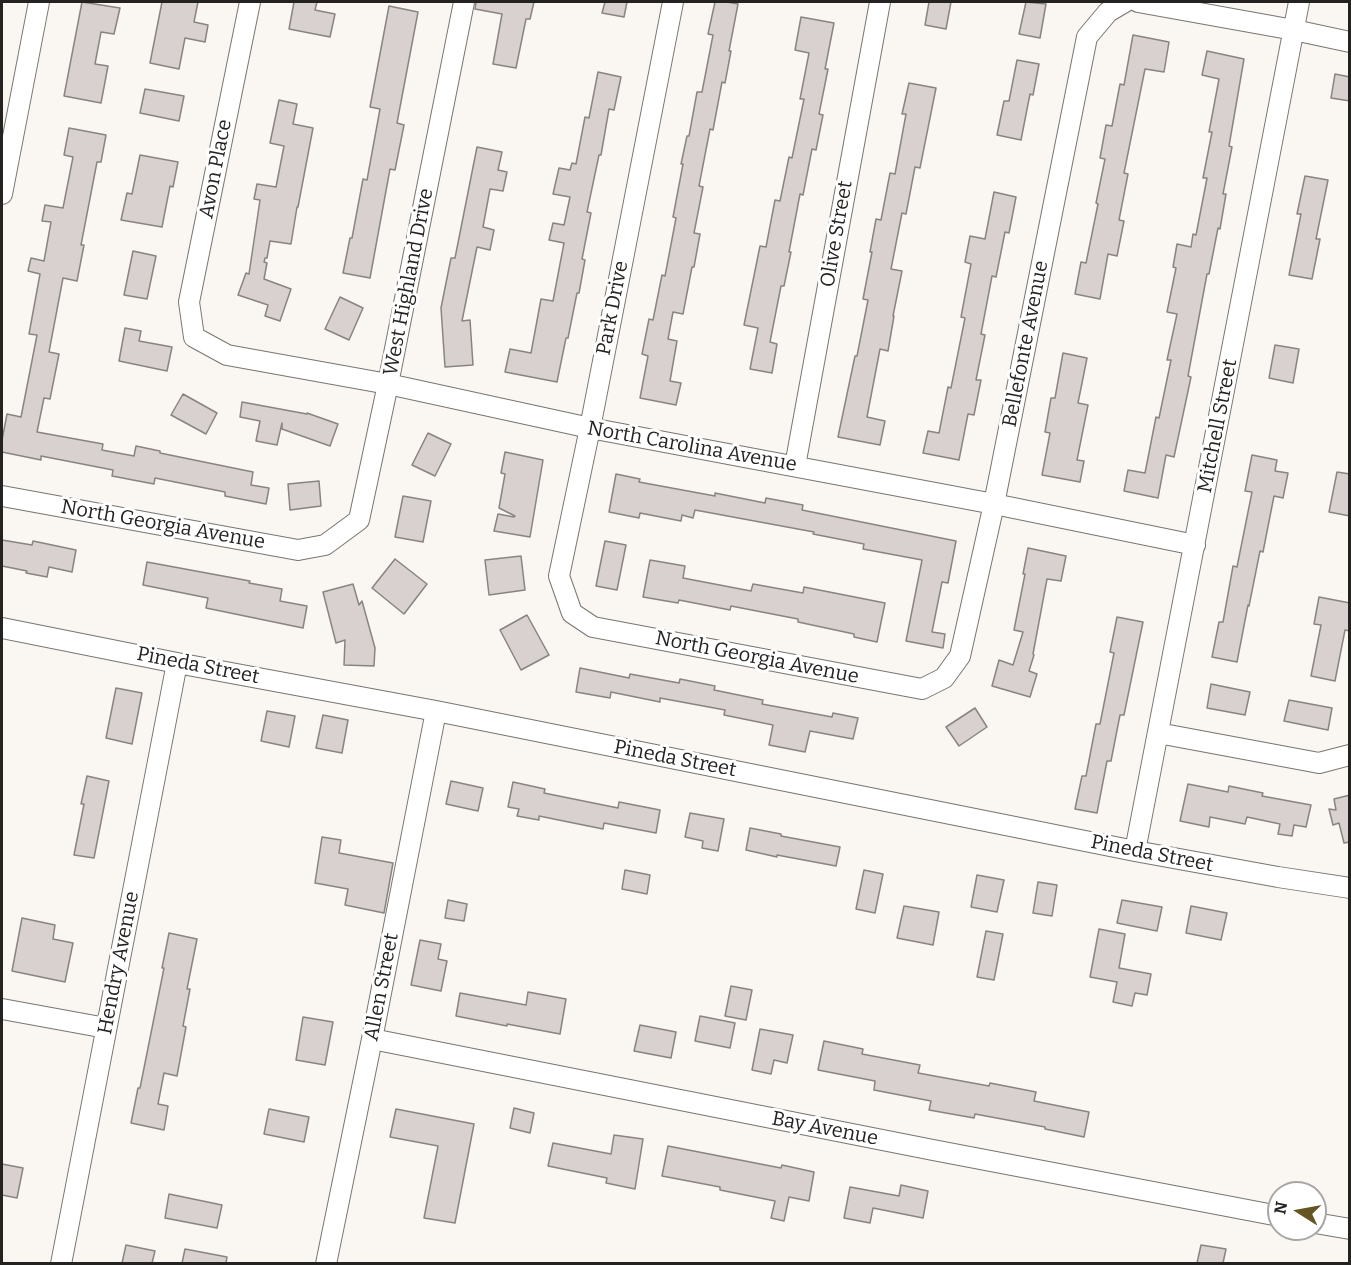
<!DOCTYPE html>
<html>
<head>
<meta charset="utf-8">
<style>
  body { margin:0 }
  #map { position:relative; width:1351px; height:1265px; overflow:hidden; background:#faf7f2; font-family:Bitter,serif }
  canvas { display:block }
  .frame { position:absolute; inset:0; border:3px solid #242321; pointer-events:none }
  .north { position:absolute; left:1267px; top:1181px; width:60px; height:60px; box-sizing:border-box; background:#fff; border:2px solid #a7a7a6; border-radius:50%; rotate:281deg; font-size:16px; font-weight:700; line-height:24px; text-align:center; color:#242321 }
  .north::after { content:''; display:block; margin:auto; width:21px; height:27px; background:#655522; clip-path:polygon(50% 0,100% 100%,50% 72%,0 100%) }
</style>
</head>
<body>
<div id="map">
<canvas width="1351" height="1265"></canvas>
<div class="frame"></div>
<div class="north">N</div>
</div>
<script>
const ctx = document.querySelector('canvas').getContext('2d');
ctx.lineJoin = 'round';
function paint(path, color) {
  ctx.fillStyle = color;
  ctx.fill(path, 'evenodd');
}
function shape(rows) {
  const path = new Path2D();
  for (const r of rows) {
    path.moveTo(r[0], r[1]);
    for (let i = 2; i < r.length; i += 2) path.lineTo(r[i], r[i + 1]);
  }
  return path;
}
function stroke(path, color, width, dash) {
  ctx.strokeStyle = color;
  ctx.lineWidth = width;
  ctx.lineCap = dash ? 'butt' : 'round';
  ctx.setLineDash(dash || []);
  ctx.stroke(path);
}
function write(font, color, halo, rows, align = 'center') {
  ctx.font = font + ' Bitter,serif';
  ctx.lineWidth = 6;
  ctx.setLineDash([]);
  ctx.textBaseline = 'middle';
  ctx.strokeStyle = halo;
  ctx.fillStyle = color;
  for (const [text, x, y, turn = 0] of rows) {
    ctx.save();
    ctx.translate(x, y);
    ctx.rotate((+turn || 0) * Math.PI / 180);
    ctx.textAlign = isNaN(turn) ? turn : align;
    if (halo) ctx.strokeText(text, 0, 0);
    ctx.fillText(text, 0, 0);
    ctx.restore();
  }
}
const building = shape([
  [82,2,120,8,114,34,101,32,95,64,108,66,101,103,64,96,82,2],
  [162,2,198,2,194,22,208,25,205,42,185,38,179,69,150,63,162,2],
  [294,2,317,2,315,10,335,14,330,37,289,29,294,2],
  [476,2,534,2,530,19,526,19,516,68,493,64,502,14,475,9,476,2],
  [605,2,627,2,624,17,602,13,605,2],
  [715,2,727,2,738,4,729,51,731,51,725,83,722,82,713,130,710,129,699,186,703,187,694,233,700,234,694,267,692,267,683,314,673,312,668,339,677,341,670,381,681,383,676,405,640,398,648,356,642,354,649,319,653,320,662,275,665,276,676,218,673,217,683,164,681,164,687,136,689,136,697,92,702,92,713,35,708,34,715,2],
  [929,2,951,2,946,29,925,25,929,2],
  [1026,2,1046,4,1040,38,1019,34,1026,2],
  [389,6,418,12,397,123,404,125,395,170,390,169,370,278,343,273,350,238,352,238,363,179,367,180,380,109,370,107,389,6],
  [801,17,834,23,825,69,828,69,819,114,823,115,816,150,812,149,803,195,800,194,789,252,791,252,784,286,781,286,770,342,777,344,772,373,750,369,758,328,744,325,760,246,766,247,775,200,780,201,789,157,792,158,804,99,800,99,809,53,795,50,801,17],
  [1133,35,1169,42,1164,72,1145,69,1124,173,1128,174,1119,220,1124,221,1117,256,1108,254,1100,299,1075,294,1081,262,1086,263,1098,204,1096,203,1105,159,1100,158,1106,125,1112,126,1120,84,1124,85,1133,35],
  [1207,51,1244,59,1229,146,1232,147,1223,194,1226,194,1220,229,1218,228,1209,274,1207,274,1188,376,1191,377,1184,410,1174,457,1166,455,1158,498,1124,491,1128,470,1145,473,1156,417,1159,418,1171,360,1167,360,1177,314,1167,312,1176,268,1173,267,1177,244,1191,247,1193,234,1196,235,1207,178,1203,178,1212,132,1209,132,1219,79,1202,75,1207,51],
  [1017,60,1039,64,1033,95,1030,94,1021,140,997,135,1004,101,1009,101,1017,60],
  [598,72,621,77,614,110,609,109,601,155,599,155,587,212,591,213,582,259,585,260,579,293,577,293,568,338,566,338,557,382,505,372,510,349,531,353,541,299,553,301,564,243,549,240,553,223,564,225,570,197,553,194,559,168,570,170,572,163,576,164,585,117,589,118,598,72],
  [1335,74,1350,77,1350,101,1331,98,1335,74],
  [909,83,936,88,920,168,915,167,906,214,902,213,891,269,902,271,893,316,894,316,888,351,880,349,867,417,885,421,880,445,838,437,855,356,857,356,868,300,863,299,872,252,870,252,876,219,881,220,890,173,895,174,906,114,902,114,909,83],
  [145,89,184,96,179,121,140,113,145,89],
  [279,100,297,104,293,124,313,128,298,207,297,207,291,244,270,241,267,258,265,258,264,262,267,263,264,279,291,289,280,321,265,316,268,305,238,295,246,273,249,274,260,200,254,199,257,184,276,187,284,146,270,143,279,100],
  [69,128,106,135,101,162,97,162,81,245,84,245,77,281,63,278,49,352,59,354,50,399,44,398,37,432,103,444,102,450,134,456,136,446,160,451,160,453,253,472,251,485,269,488,266,504,225,496,225,492,155,478,154,484,112,476,113,470,41,456,41,460,2,452,2,440,7,414,21,417,37,335,29,334,40,274,28,271,31,258,44,261,51,222,42,221,45,205,63,208,73,157,64,155,69,128],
  [477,147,502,152,498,170,507,172,503,191,490,189,483,227,494,230,490,250,477,247,462,321,470,320,473,365,445,367,441,308,451,258,455,258,477,147],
  [140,155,178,162,173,187,170,186,162,227,121,220,127,193,132,194,140,155],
  [1305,176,1328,180,1316,239,1320,239,1312,279,1289,275,1301,214,1297,214,1305,176],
  [994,192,1016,197,1009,233,1005,232,996,277,992,276,981,334,985,335,976,380,981,380,974,415,968,414,959,460,923,453,928,431,939,433,948,387,951,388,965,318,961,317,971,264,965,262,970,236,985,239,994,192],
  [133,251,156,256,147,299,124,295,133,251],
  [340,297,363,308,349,340,325,329,340,297],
  [125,328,141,331,139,341,172,347,167,371,119,361,125,328],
  [1275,345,1299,349,1293,383,1269,378,1275,345],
  [1063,353,1087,358,1078,403,1088,405,1077,460,1084,461,1080,482,1042,475,1050,433,1045,432,1051,398,1055,398,1063,353],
  [183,394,217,413,206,434,171,415,183,394],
  [242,402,307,414,307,413,338,424,330,446,282,429,282,423,277,445,256,441,260,421,240,417,242,402],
  [428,433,451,444,435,476,412,465,428,433],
  [505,452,543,460,530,537,494,531,498,514,514,517,515,516,499,508,505,474,501,473,505,452],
  [1252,455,1277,460,1275,471,1288,473,1283,498,1274,496,1263,552,1260,551,1249,606,1248,605,1237,662,1212,657,1219,622,1223,622,1233,566,1237,567,1252,492,1245,491,1252,455],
  [1337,472,1350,474,1350,516,1329,512,1337,472],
  [616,474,640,479,639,482,715,496,715,493,765,503,766,498,803,505,802,510,956,541,948,583,942,582,932,632,945,634,943,648,906,641,922,560,863,549,864,544,813,534,814,532,695,510,693,518,682,515,681,521,640,513,639,518,609,512,616,474],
  [319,481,321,506,290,510,288,484,319,481],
  [403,496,431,501,423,542,395,537,403,496],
  [2,540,32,545,33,541,76,550,72,572,49,567,47,577,26,573,27,571,2,566,2,540],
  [605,541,626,545,617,590,596,586,605,541],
  [1028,548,1066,556,1061,581,1047,579,1033,654,1034,655,1029,671,1037,674,1030,697,992,686,999,660,1013,665,1023,632,1014,630,1025,574,1023,574,1028,548],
  [521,556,525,590,489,595,485,560,521,556],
  [395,559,427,584,404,614,372,588,395,559],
  [650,560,685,566,683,578,751,591,753,584,803,593,804,587,885,603,877,642,854,637,854,634,798,622,798,619,731,606,730,610,679,600,678,603,643,597,650,560],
  [147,562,250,581,249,583,282,589,280,601,307,606,303,628,206,608,208,598,143,585,147,562],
  [353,584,359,605,362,601,375,648,374,666,344,665,345,640,336,643,323,592,353,584],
  [1319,597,1350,603,1350,631,1345,630,1335,681,1311,676,1321,625,1314,624,1319,597],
  [527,615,549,655,521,670,500,630,527,615],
  [1117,617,1143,622,1124,715,1120,715,1111,761,1107,761,1097,813,1075,809,1082,776,1086,776,1096,724,1100,724,1114,653,1110,652,1117,617],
  [580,668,629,678,630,674,679,683,680,679,715,686,714,690,763,700,762,704,832,717,833,713,858,718,853,739,810,731,805,752,769,745,773,725,724,715,725,710,660,698,660,702,611,692,610,698,576,692,580,668],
  [1211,684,1250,692,1245,715,1207,708,1211,684],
  [116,688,142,693,132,744,106,738,116,688],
  [1289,700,1332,708,1328,730,1284,721,1289,700],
  [975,708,987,727,959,746,946,727,975,708],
  [267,711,295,716,289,747,261,741,267,711],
  [323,715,348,720,342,753,316,748,323,715],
  [87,776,109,781,94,858,74,855,84,804,81,804,87,776],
  [451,781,483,788,478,811,446,804,451,781],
  [513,782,545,789,544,793,618,808,619,802,660,810,656,833,604,823,603,829,539,816,539,820,517,816,519,809,508,807,513,782],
  [1188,784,1228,792,1229,786,1263,793,1262,796,1311,805,1306,827,1294,825,1292,836,1278,834,1280,824,1247,817,1245,824,1210,817,1209,827,1180,821,1188,784],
  [1350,795,1350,842,1344,843,1339,823,1333,825,1329,809,1336,810,1334,799,1350,795],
  [690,813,724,819,718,851,702,848,703,841,685,837,690,813],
  [750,828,781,834,781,836,840,847,836,866,777,855,777,857,746,850,750,828],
  [322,837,341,840,339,853,393,863,384,913,345,905,348,889,315,883,322,837],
  [625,870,650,875,647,894,622,889,625,870],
  [864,870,883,874,875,913,856,909,864,870],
  [977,875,1004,880,997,912,971,907,977,875],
  [1038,882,1057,885,1052,916,1033,913,1038,882],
  [448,900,467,904,464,921,445,918,448,900],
  [1122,900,1162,907,1157,931,1117,923,1122,900],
  [904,906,939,912,933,945,897,938,904,906],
  [1191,906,1227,913,1221,940,1186,933,1191,906],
  [22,918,55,925,53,939,73,943,65,982,12,971,22,918],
  [1099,929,1125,934,1119,968,1151,974,1147,995,1135,993,1132,1006,1113,1002,1117,982,1090,977,1099,929],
  [986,931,1003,934,994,980,977,977,986,931],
  [169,933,197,939,187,989,190,989,183,1026,186,1027,177,1076,164,1073,158,1104,168,1106,164,1130,131,1123,138,1088,140,1088,164,968,162,968,169,933],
  [420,940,441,944,438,959,447,961,441,991,411,985,420,940],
  [731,986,752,990,746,1020,725,1016,731,986],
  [528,992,566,999,560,1034,507,1024,507,1026,456,1016,460,993,526,1005,528,992],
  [700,1016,735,1023,730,1048,695,1041,700,1016],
  [303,1017,333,1022,325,1065,296,1060,303,1017],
  [640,1025,676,1032,671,1058,634,1051,640,1025],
  [760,1029,793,1035,787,1063,774,1060,771,1074,752,1070,760,1029],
  [824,1041,863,1049,862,1054,920,1065,918,1073,989,1086,990,1083,1036,1092,1034,1101,1089,1112,1084,1137,1045,1129,1045,1127,975,1114,974,1118,929,1110,931,1101,874,1090,875,1081,818,1070,824,1041],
  [514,1108,534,1113,530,1133,510,1128,514,1108],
  [269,1109,309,1117,304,1142,264,1134,269,1109],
  [396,1109,474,1124,455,1223,424,1218,438,1146,390,1137,396,1109],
  [614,1135,643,1139,635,1189,606,1183,607,1178,548,1166,553,1143,611,1154,614,1135],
  [668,1146,781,1168,782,1165,814,1172,809,1201,789,1197,784,1221,771,1218,775,1201,720,1190,720,1187,662,1176,668,1146],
  [2,1164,23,1168,17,1198,2,1195,2,1164],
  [901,1185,928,1191,923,1218,873,1208,870,1223,844,1218,850,1187,899,1196,901,1185],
  [169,1194,222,1205,217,1228,165,1218,169,1194],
  [126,1245,155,1251,152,1263,122,1263,126,1245],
  [1201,1245,1226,1249,1223,1263,1197,1263,1201,1245],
  [185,1249,227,1257,226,1263,182,1263,185,1249]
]);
paint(building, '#d8d1cf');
stroke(building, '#898481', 1.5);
const minor = shape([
  [250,2,189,302,194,337,227,355,388,384,590,428,994,504,1195,545],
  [673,2,590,428,559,576,572,613,593,627,922,689,944,678,960,656,994,504,1087,37,1108,12,1125,2],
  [1138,2,1294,30,1350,42],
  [2,194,39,2],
  [795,466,880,2],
  [2,496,298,550,325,545,359,520,388,384,464,2],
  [2,628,177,663,436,711,1135,851,1278,877,1350,888],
  [1158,733,1319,763,1350,755],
  [1135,851,1299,2],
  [2,1009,106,1028],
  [372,1039,933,1150,1279,1216],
  [1315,1223,1350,1229],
  [61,1264,177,663],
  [326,1264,372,1039,436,711]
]);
stroke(minor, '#787671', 22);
stroke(minor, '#fff', 20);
write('20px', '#242321', '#fff', [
  ["Avon Place",216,169,-79],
  ["Olive Street",837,234,-80],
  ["West Highland Drive",409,282,-79],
  ["Park Drive",613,308,-79],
  ["Bellefonte Avenue",1026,344,-79],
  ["Mitchell Street",1218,426,-79],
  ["North Carolina Avenue",692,447,10],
  ["North Georgia Avenue",163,525,10],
  ["North Georgia Avenue",757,658,11],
  ["Pineda Street",198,666,11],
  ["Pineda Street",675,759,11],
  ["Pineda Street",1152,854,11],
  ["Hendry Avenue",119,963,-79],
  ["Allen Street",382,987,-79],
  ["Bay Avenue",825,1129,11]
]);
</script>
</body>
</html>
